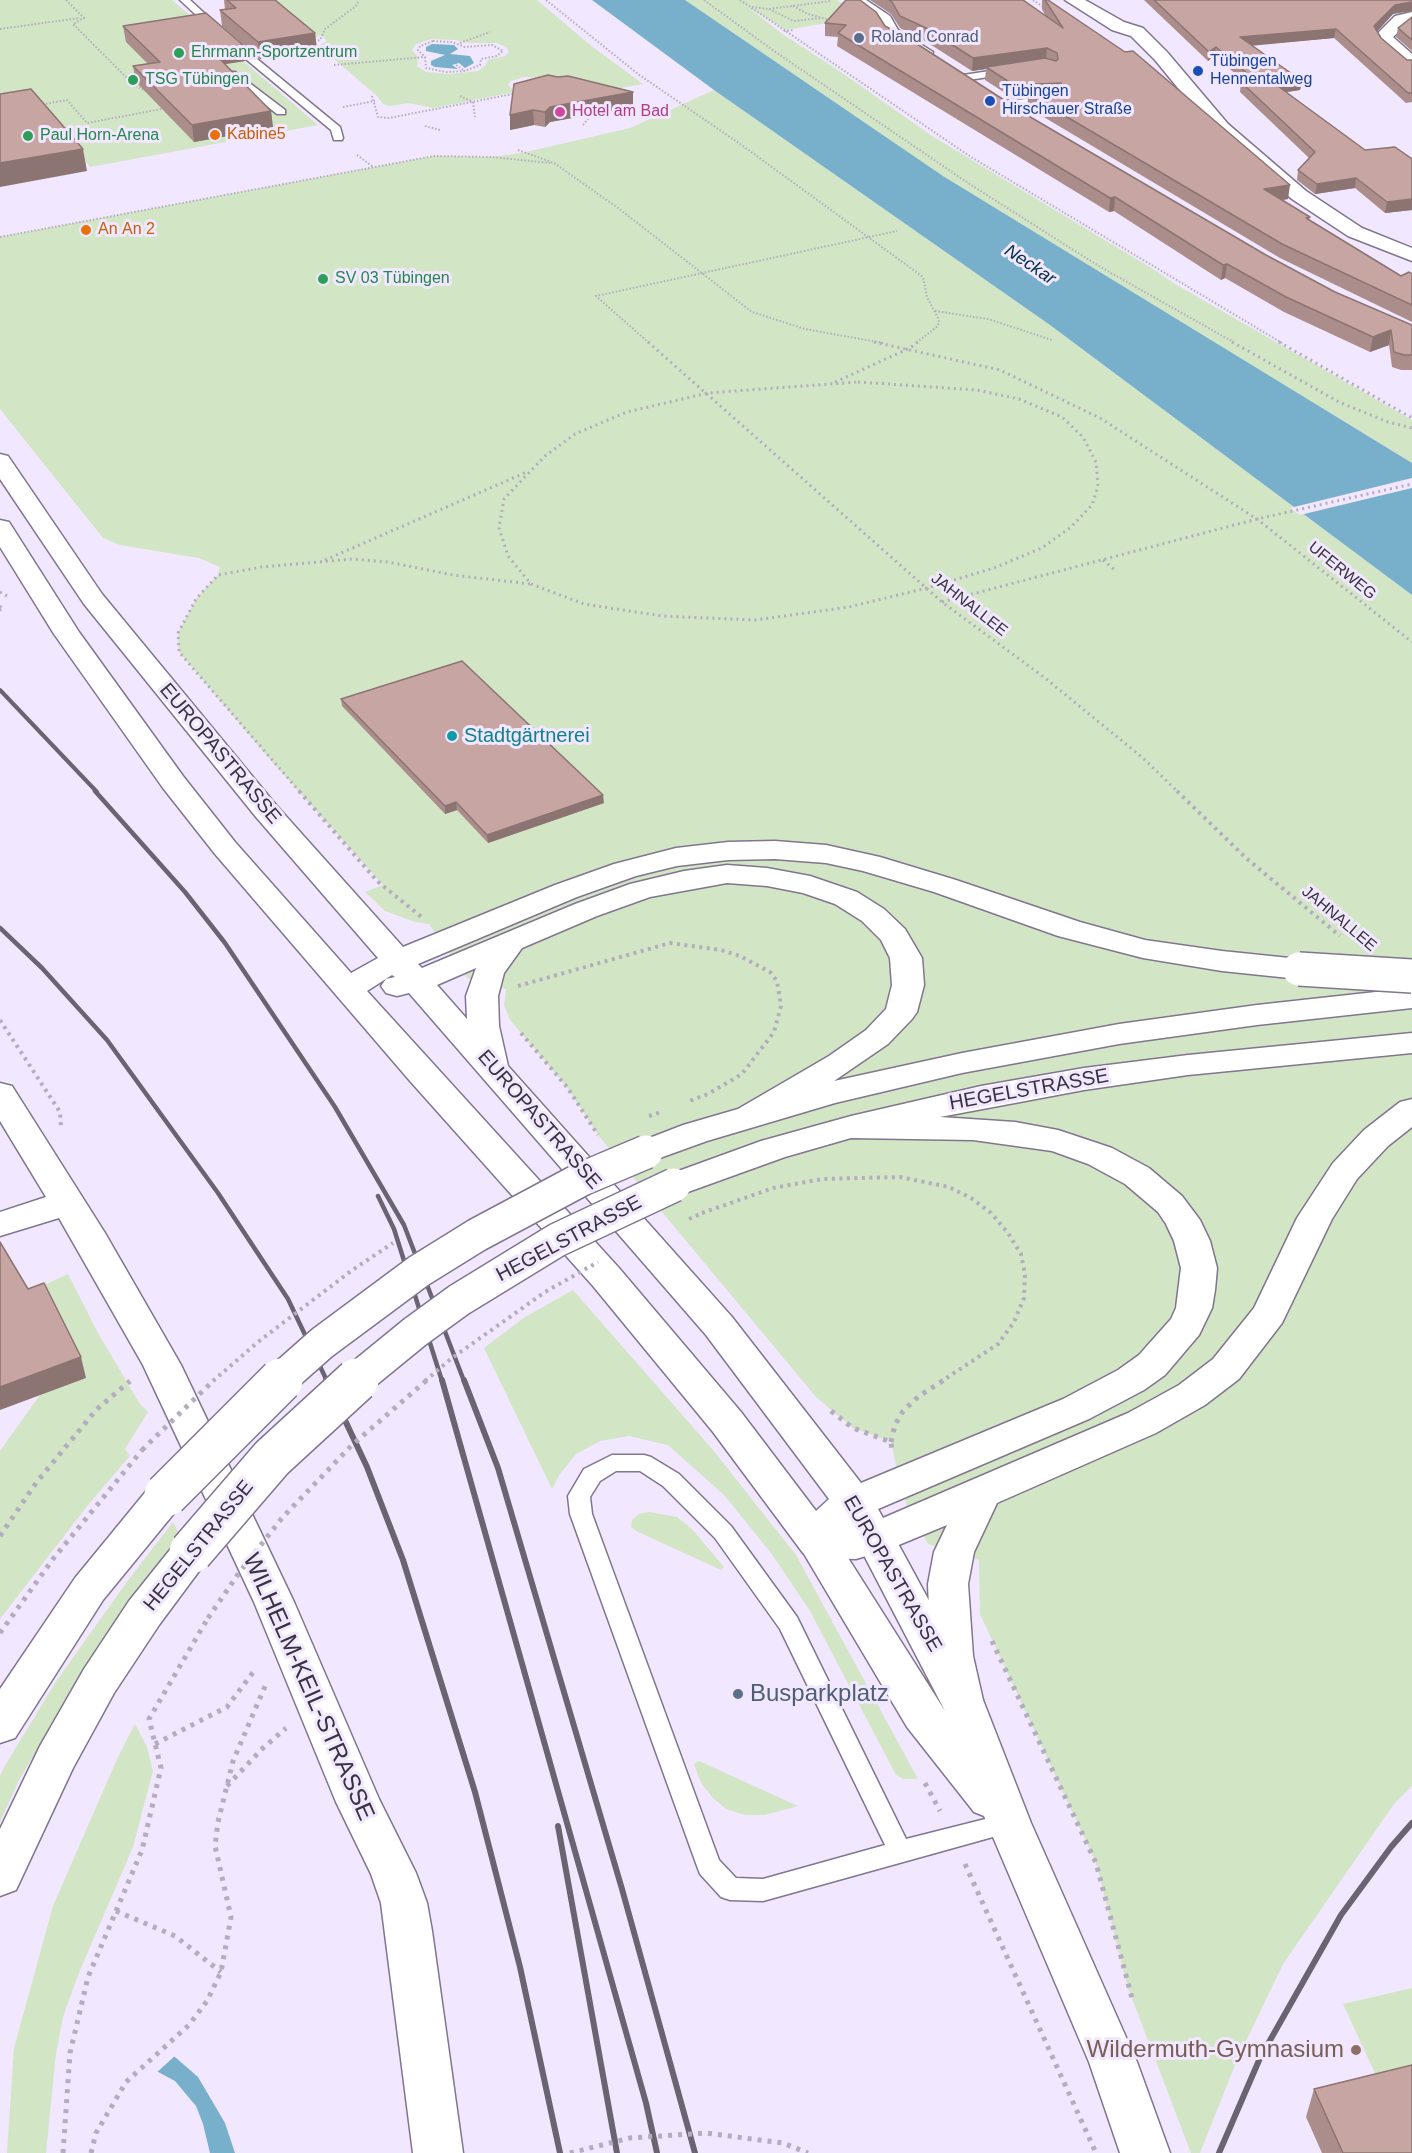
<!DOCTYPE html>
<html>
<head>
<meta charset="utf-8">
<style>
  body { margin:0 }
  canvas { display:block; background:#f1e7fe }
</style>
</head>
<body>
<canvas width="1412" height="2153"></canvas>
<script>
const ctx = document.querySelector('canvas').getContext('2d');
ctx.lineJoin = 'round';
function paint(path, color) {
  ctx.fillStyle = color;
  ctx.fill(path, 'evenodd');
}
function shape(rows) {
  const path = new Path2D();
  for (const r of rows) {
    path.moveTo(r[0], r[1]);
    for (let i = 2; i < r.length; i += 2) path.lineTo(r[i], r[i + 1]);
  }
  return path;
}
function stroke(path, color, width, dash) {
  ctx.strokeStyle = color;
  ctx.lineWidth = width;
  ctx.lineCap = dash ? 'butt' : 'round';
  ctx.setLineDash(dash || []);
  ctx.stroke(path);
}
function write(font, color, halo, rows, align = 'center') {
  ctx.font = font + ' Helvetica,sans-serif';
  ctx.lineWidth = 6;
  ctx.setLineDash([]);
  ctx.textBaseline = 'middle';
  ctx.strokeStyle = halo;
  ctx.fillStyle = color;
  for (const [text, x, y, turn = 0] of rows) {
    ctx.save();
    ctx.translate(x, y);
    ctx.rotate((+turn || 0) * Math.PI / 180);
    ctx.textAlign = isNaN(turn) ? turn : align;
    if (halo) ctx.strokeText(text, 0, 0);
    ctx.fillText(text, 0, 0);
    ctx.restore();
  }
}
paint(shape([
  [0,0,172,0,318,125,90,167,40,107,0,113],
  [262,0,537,0,589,44,643,84,584,95,545,78,524,77,511,81,508,84,513,91,510,93,433,108,409,103,390,106,383,104,377,96,320,47,320,45,327,41,321,35,315,38],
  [432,39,455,40,470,43,497,43,506,47,509,52,505,56,488,60,485,66,478,71,450,74,426,72,417,66,418,57,412,50,416,44],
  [685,0,837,0,861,17,786,30,748,7,781,33,841,72,932,136,1153,269,1175,284,1412,420,1412,463,943,176],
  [714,90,1050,325,1412,595,1412,1786,1394,1804,1283,1964,1237,2060,1200,2153,1191,2153,1128,1988,1096,1863,980,1614,979,1560,928,1544,907,1506,900,1483,891,1442,853,1428,816,1397,598,1135,567,1087,510,1020,504,1005,506,989,467,978,429,924,415,922,385,911,365,892,383,885,267,756,179,652,178,633,196,599,218,575,220,567,199,558,120,545,103,538,0,409,0,237,434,156,491,157,522,153,630,128],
  [68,1274,98,1333,140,1404,148,1412,125,1449,130,1456,88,1505,0,1619,0,1451,42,1392,11,1300],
  [573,1290,713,1450,796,1555,918,1779,904,1779,896,1775,810,1611,771,1553,724,1495,668,1445,629,1436,600,1441,576,1454,560,1474,552,1489,484,1348,525,1317],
  [649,1512,677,1517,692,1529,724,1567,721,1570,636,1531,631,1527,632,1520,639,1514],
  [173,1522,181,1537,131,1602,76,1682,18,1782,0,1822,0,1776,3,1769,55,1683,126,1583],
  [135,1724,147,1747,153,1771,133,1847,78,1975,63,2017,56,2053,46,2153,7,2153,14,2048,53,1906,117,1759],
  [699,1761,798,1806,765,1815,745,1815,726,1809,713,1798,701,1783,694,1764],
  [1412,1988,1412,2091,1386,2097,1343,2004]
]), '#d2e6c5');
paint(shape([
  [592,0,685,0,943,176,1412,463,1412,595,1050,325,714,90],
  [432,44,454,45,458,49,450,54,470,56,474,63,465,68,459,63,452,65,458,69,435,67,431,65,431,61,445,55,426,51,426,47],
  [160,2049,175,2057,198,2077,225,2123,235,2153,210,2153,203,2124,196,2106,175,2081,147,2066]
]), '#78b0cb');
paint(shape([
  [1412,478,1412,488,1300,515,1290,508],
  [159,2046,176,2055,155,2074,144,2066]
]), '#f1e7fe');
const service = shape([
  [180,0,190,0,229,36,340,127,343,138,342,140,334,140,331,130,223,40,180,0],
  [1010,68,1015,71,1013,73,963,81,958,78,963,75,1010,68],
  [229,72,235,72,285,110,285,114,277,114,229,76,229,72],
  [1051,97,1055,98,1055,102,1004,107,999,104,1004,101,1051,97],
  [612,1455,644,1455,651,1457,679,1474,731,1526,797,1617,906,1839,1009,1813,1018,1816,1021,1823,1018,1830,763,1901,730,1900,721,1897,700,1874,697,1866,570,1514,568,1496,584,1469,612,1455],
  [616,1471,640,1471,663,1486,715,1538,780,1629,885,1845,763,1879,736,1878,719,1860,592,1514,590,1497,600,1481,616,1471]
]);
const minor = shape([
  [847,0,866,0,890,16,898,30,933,52,930,56,924,57,918,56,886,37,877,23,847,0],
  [1065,0,1085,0,1124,22,1143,28,1167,52,1228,124,1306,191,1362,228,1412,248,1412,261,1348,236,1292,199,1214,132,1155,60,1131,36,1112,30,1065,0],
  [1412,12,1412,22,1407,24,1393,37,1412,54,1412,68,1406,67,1381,46,1375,36,1395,16,1412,12],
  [0,1083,12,1086,105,1233,181,1365,294,1602,379,1799,416,1873,427,1903,432,1931,463,2153,413,2153,381,1903,371,1874,336,1802,254,1602,143,1365,59,1218,0,1236,0,1212,46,1197,0,1121,0,1083]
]);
const tertiary = shape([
  [875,1522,889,1527,983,1700,1031,1823,1137,2062,1170,2153,1120,2153,1089,2062,984,1816,974,1812,907,1727,797,1542,803,1531,817,1526,831,1531,945,1711,855,1538,861,1527,875,1522]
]);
const primary = shape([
  [0,454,8,456,102,594,276,805,403,947,555,885,614,864,676,848,728,842,775,841,826,845,880,857,956,880,1080,922,1145,940,1222,951,1299,959,1310,962,1315,969,1310,976,1299,979,1222,971,1143,958,1058,936,934,892,863,871,826,863,775,859,728,860,677,866,636,876,577,897,418,964,422,968,575,904,630,884,684,871,727,865,767,868,810,876,857,892,884,909,905,929,922,958,924,985,917,1012,912,1019,888,1044,834,1081,962,1053,1119,1024,1257,1005,1412,988,1412,1008,1257,1025,1119,1044,962,1073,835,1103,707,1141,646,1163,634,1160,629,1152,634,1144,683,1125,738,1109,829,1056,866,1030,886,1009,892,985,890,958,881,940,862,921,835,904,803,893,767,886,727,883,650,897,597,916,522,948,504,973,498,996,499,1026,508,1066,732,1317,861,1483,1063,1399,1118,1370,1139,1355,1171,1319,1176,1308,1181,1268,1174,1241,1166,1224,1158,1212,1125,1184,1088,1164,1052,1151,973,1140,851,1138,785,1157,674,1197,662,1193,657,1185,662,1177,761,1141,851,1116,981,1086,1084,1068,1188,1055,1412,1033,1412,1053,1188,1075,1084,1090,940,1117,1015,1122,1058,1130,1112,1148,1149,1168,1182,1196,1200,1220,1210,1241,1217,1268,1215,1290,1212,1308,1199,1335,1165,1375,1144,1390,1089,1419,878,1509,883,1518,1128,1413,1179,1385,1213,1359,1254,1308,1297,1218,1333,1163,1364,1130,1400,1102,1412,1099,1412,1127,1388,1146,1357,1179,1332,1219,1282,1323,1239,1379,1205,1405,1156,1433,997,1503,974,1552,968,1584,973,1656,983,1700,977,1712,962,1718,947,1712,941,1700,931,1656,928,1584,934,1552,947,1525,889,1549,856,1559,817,1558,803,1553,713,1432,593,1286,410,1081,215,854,163,788,54,634,0,547,0,520,9,522,79,632,183,776,235,842,351,973,378,958,256,817,84,604,0,479,0,454],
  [476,968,466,996,467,1019,437,985,476,968],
  [392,975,395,977,386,979,381,986,386,993,397,996,409,993,706,1335,829,1499,816,1511,741,1412,619,1268,367,991,392,975],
  [166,1480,180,1484,186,1495,180,1506,103,1600,15,1738,0,1743,0,1689,75,1578,152,1484,166,1480],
  [191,1536,205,1541,211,1552,205,1563,159,1625,114,1693,73,1768,16,1890,0,1896,0,1829,40,1746,84,1669,129,1601,177,1541,191,1536]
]);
stroke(service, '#81758f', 3);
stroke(minor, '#81758f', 3);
stroke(tertiary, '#81758f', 3);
stroke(primary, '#81758f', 3);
stroke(shape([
  [66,0,84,18,73,24,134,85,146,91],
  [546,0,638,74,743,146,923,277,927,297,939,320,938,326,916,343],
  [704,0,774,51,968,183,1097,265,1235,343],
  [740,0,971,157,1282,343],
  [1033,0,1045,8],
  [793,6,808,14,830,20],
  [752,7,769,9,831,1],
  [769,9,794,21,822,18],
  [0,29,80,18],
  [784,31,794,30],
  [433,41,452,42,465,47,492,45,503,51,497,56,481,59,480,65,465,71,446,72,426,68,425,57,418,50,420,46,433,41],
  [311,42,320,40,325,29,356,6,359,0],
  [460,43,490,32],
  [334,65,425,57],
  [456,65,465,71],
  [372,96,378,117,389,118,518,93],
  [460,96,473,102],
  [473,102,475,117],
  [39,105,67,100,87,123,167,108],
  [343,107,375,101],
  [583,125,591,115],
  [425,126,440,130],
  [242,133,251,141],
  [518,150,554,163,618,208,752,312,805,329,883,343],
  [357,155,373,167],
  [0,237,434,156,491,157,551,163],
  [935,311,988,319,1052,340],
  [649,343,596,296,897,231]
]), '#b4acbf', 2, [1.5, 2]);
stroke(shape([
  [648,342,942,602,1045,678,1143,758,1178,792],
  [874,342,1000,370,1100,418,1257,519,1412,642],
  [1232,342,1339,402,1388,422,1412,428],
  [1279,342,1412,418],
  [835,382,910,348,918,342],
  [858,382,977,390,1019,399,1062,417,1083,437,1096,462,1098,486,1092,505,1071,527,1042,548,994,568,927,588,849,607,755,620,662,616,584,604,531,584,508,556,499,528,504,499,545,456,575,434,627,412,708,393,858,382],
  [325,560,527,472],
  [1103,560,1116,571],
  [0,592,9,597],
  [942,602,1257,519,1412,484],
  [0,606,3,609,0,610],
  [300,792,179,652,178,633,196,599,218,575,262,567,353,559,388,562,453,575,531,584]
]), '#b4acbf', 3, [2, 4]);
stroke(shape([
  [299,791,377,881,424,919],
  [1177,791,1246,858,1340,936],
  [518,986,670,943,721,950,740,956,770,972,777,981,781,1006,774,1032,742,1074,708,1094,687,1102],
  [0,1020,60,1112,61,1127],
  [521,1033,567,1087,598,1135],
  [702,1213,773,1188,822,1179,900,1177,949,1187,971,1198,991,1213,1008,1233,1021,1254,1025,1275,1024,1298,1014,1322,998,1344,942,1381]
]), '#b4acbf', 4, [3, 4.5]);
stroke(shape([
  [831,1411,853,1428,891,1442,892,1450],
  [891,1442,895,1425,903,1411,919,1396,944,1380],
  [0,1536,36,1483,96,1410,130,1381],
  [0,1633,53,1559,142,1450],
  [992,1641,1096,1863,1132,1998],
  [155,1744,227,1707,254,1671],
  [925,1783,940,1811],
  [227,1786,262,1749,286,1728],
  [965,1864,1096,2153],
  [116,1911,175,1936,221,1972],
  [63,2153,70,2053,88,1977,142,1850,161,1768,149,1719,208,1618],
  [91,2153,96,2133,126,2082,189,2025,207,2001,221,1972,231,1917,215,1846,218,1822,233,1761,266,1684]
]), '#b4acbf', 5, [4, 6]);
paint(service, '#fff');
paint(minor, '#fff');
paint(tertiary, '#fff');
paint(primary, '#fff');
stroke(shape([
  [0,690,97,792]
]), '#6a6472', 4);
stroke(shape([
  [95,791,185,892,225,943,335,1107,404,1225,464,1381],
  [0,928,42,968,107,1040,218,1193,288,1299,327,1381],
  [378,1196,394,1229,442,1381]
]), '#6a6472', 4.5);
stroke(shape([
  [326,1380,367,1467,403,1560,475,1792,520,1967,560,2153],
  [442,1380,646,2103,657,2153],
  [464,1380,498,1468,622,1889,695,2153],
  [558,1826,617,2153],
  [1219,2153,1260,2058,1341,1915,1391,1847,1412,1823]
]), '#6a6472', 6);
const primaryBridgeFar1 = shape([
  [1299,969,1412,976],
  [279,1381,322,1343,419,1271,477,1235,582,1179,646,1152],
  [355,1381,415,1332,459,1300,557,1240,674,1185]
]);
const primaryBridge = shape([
  [166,1495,281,1380],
  [191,1552,272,1458,357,1380]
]);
stroke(primaryBridgeFar1, '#81758f', 36, []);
stroke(primaryBridge, '#81758f', 46, []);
stroke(shape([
  [649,1116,661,1112],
  [689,1219,702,1213],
  [213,1381,258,1342,351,1271,393,1243],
  [425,1381,452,1358,545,1292,598,1262]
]), '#b4acbf', 4, [3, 4.5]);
stroke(shape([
  [142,1450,214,1380],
  [208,1618,239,1573,282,1518,351,1446,427,1380],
  [570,2153,630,2138,706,2133,783,2143,808,2153]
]), '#b4acbf', 5, [4, 6]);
stroke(primaryBridgeFar1, '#fff', 33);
stroke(primaryBridge, '#fff', 43);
paint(shape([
  [224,0,275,0,315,33,317,50,260,59,222,26,220,10,225,9],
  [870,0,1023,0,1046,17,1042,9,1042,0,1048,0,1288,199,1282,200,1310,217,1309,220,1401,276,1412,274,1412,322,1280,258,1027,107,1028,97,1013,98,985,80,986,69,972,71,925,41,900,28,891,14],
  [1144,0,1412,0,1393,14,1377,31,1381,38,1407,60,1412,60,1412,102,1406,103,1334,38,1252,45,1302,81,1300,90,1286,92,1365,150,1412,159,1412,210,1385,213,1355,188,1315,194,1297,180,1298,170,1309,158,1240,92,1241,82,1243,80,1214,56,1208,61],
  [1412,17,1412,51,1396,37,1398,28],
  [825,23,885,26,1032,118,1266,255,1335,292,1412,325,1412,370,1401,370,1392,367,1389,345,1370,352,1284,312,1225,278,1221,280,1114,211,1109,212,837,46,838,37,825,36],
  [123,26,245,61,225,64,271,111,273,128,194,142,136,82,133,66,148,64,126,42],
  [633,92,633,107,550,122,545,127,534,125,510,130,510,115],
  [341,699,604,803,488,843,457,810,445,814,342,706],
  [1314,2089,1412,2153,1322,2153,1306,2117]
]), '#ab8e8c');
paint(shape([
  [1412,2,1412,11,1393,14,1373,36,1374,26,1395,5],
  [1336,29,1334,38,1239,47,1240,37],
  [315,33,317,50,260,59,258,42],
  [243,45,245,61,213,66,211,50],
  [1216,47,1214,56,1208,61,1209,52],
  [1047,48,1046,61,986,67,986,69,972,71,973,58],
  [1302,81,1300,90,1274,94,1275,84],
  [633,92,633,107,550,122,545,127,545,112,550,107],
  [533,110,534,125,510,130,510,115],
  [271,111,273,128,194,142,192,125],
  [83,149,87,171,0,187,0,163],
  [1356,178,1355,188,1315,194,1317,184],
  [1290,185,1288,199,1262,203,1264,189],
  [1115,197,1114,211,1109,212,1110,198],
  [1412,199,1412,210,1385,213,1387,202],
  [1227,264,1225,278,1221,280,1223,265],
  [1391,330,1389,345,1370,352,1373,337],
  [603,795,604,803,488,843,487,835],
  [456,802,457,810,445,814,445,806],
  [81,1357,86,1378,0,1410,0,1387]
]), '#8b7472');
const building = shape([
  [227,0,275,0,315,33,258,42,220,10,236,8,227,0],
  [846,0,860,0,876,12,885,26,911,40,1032,118,1266,255,1335,292,1412,325,1412,355,1404,355,1394,352,1391,330,1373,337,1286,297,1227,264,1223,265,1115,197,1110,198,838,33,846,25,825,23,846,0],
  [889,0,1023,0,1063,28,1045,0,1048,0,1125,52,1133,51,1290,185,1264,189,1310,217,1306,218,1401,276,1409,272,1412,274,1412,305,1282,244,1028,94,1060,91,1062,89,1061,83,1014,85,986,67,1045,58,1056,61,1058,59,1057,53,1047,48,973,58,926,28,900,16,892,2,889,0],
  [1154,0,1412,0,1412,2,1395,5,1374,26,1381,38,1407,60,1412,60,1412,93,1408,93,1336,29,1240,37,1302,81,1275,84,1365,150,1395,147,1412,159,1412,199,1387,202,1356,178,1317,184,1298,170,1315,152,1241,82,1248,74,1216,47,1209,52,1154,0],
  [206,13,243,45,211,50,271,111,192,125,133,66,160,62,123,26,206,13],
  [1412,17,1412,40,1398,28,1412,17],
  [548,75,558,77,568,76,633,92,550,107,545,112,533,110,510,115,514,84,548,75],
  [31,89,83,149,0,163,0,94,31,89],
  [462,661,603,795,487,835,456,802,445,806,341,699,462,661],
  [0,1242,28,1289,44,1283,81,1357,0,1387,0,1242],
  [1412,2065,1412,2153,1343,2153,1314,2089,1412,2065]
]);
paint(building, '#c7a5a3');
stroke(building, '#8b7472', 1.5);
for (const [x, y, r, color] of [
  [859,38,6,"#5c6f8a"],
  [179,53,6,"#2e9e5b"],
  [1198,71,6,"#1a4fb4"],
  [133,80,6,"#2e9e5b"],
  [990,101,6,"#1a4fb4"],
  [560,112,6,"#d1479c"],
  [215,135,6,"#e8710a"],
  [28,136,6,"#2e9e5b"],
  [86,230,6,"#e8710a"],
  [323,279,6,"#2e9e5b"],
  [452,736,6,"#0f9aa8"],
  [738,1694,6,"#5c6f8a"],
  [1356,2050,6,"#8d6e63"]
]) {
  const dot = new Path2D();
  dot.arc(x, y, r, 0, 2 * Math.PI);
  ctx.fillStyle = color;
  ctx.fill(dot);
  stroke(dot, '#f1e7fe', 2);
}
write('16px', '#4e5e75', '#f1e7fe', [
  ["Roland Conrad",871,38]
], 'left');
write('16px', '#27864d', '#f1e7fe', [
  ["Ehrmann-Sportzentrum",191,53],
  ["TSG Tübingen",145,80],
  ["Paul Horn-Arena",40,136],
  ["SV 03 Tübingen",335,279]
], 'left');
write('16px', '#164399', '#f1e7fe', [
  ["Tübingen",1210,62],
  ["Hennentalweg",1210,80],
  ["Tübingen",1002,92],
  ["Hirschauer Straße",1002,110]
], 'left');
write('16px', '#b23c85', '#f1e7fe', [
  ["Hotel am Bad",572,112]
], 'left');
write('16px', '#c56008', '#f1e7fe', [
  ["Kabine5",227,135],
  ["An An 2",98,230]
], 'left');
write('16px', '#38333e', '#f1e7fe', [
  ["UFERWEG",1342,571,39],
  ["JAHNALLEE",969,605,38],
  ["JAHNALLEE",1339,919,40]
]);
write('italic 18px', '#003144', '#f1e7fe', [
  ["Neckar",1030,265,34]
]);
write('20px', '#0d838f', '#f1e7fe', [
  ["Stadtgärtnerei",464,736]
], 'left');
write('20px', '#38333e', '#f1e7fe', [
  ["EUROPASTRASSE",220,754,50],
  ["HEGELSTRASSE",1029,1090,-10],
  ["EUROPASTRASSE",539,1120,49],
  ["HEGELSTRASSE",569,1239,-28],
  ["HEGELSTRASSE",199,1546,-51],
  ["EUROPASTRASSE",892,1574,60]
]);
write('24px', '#38333e', '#f1e7fe', [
  ["WILHELM-KEIL-STRASSE",308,1687,66]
]);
write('24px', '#4e5e75', '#f1e7fe', [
  ["Busparkplatz",750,1694]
], 'left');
write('24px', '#785e54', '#f1e7fe', [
  ["Wildermuth-Gymnasium",1344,2050]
], 'right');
</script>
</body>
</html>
